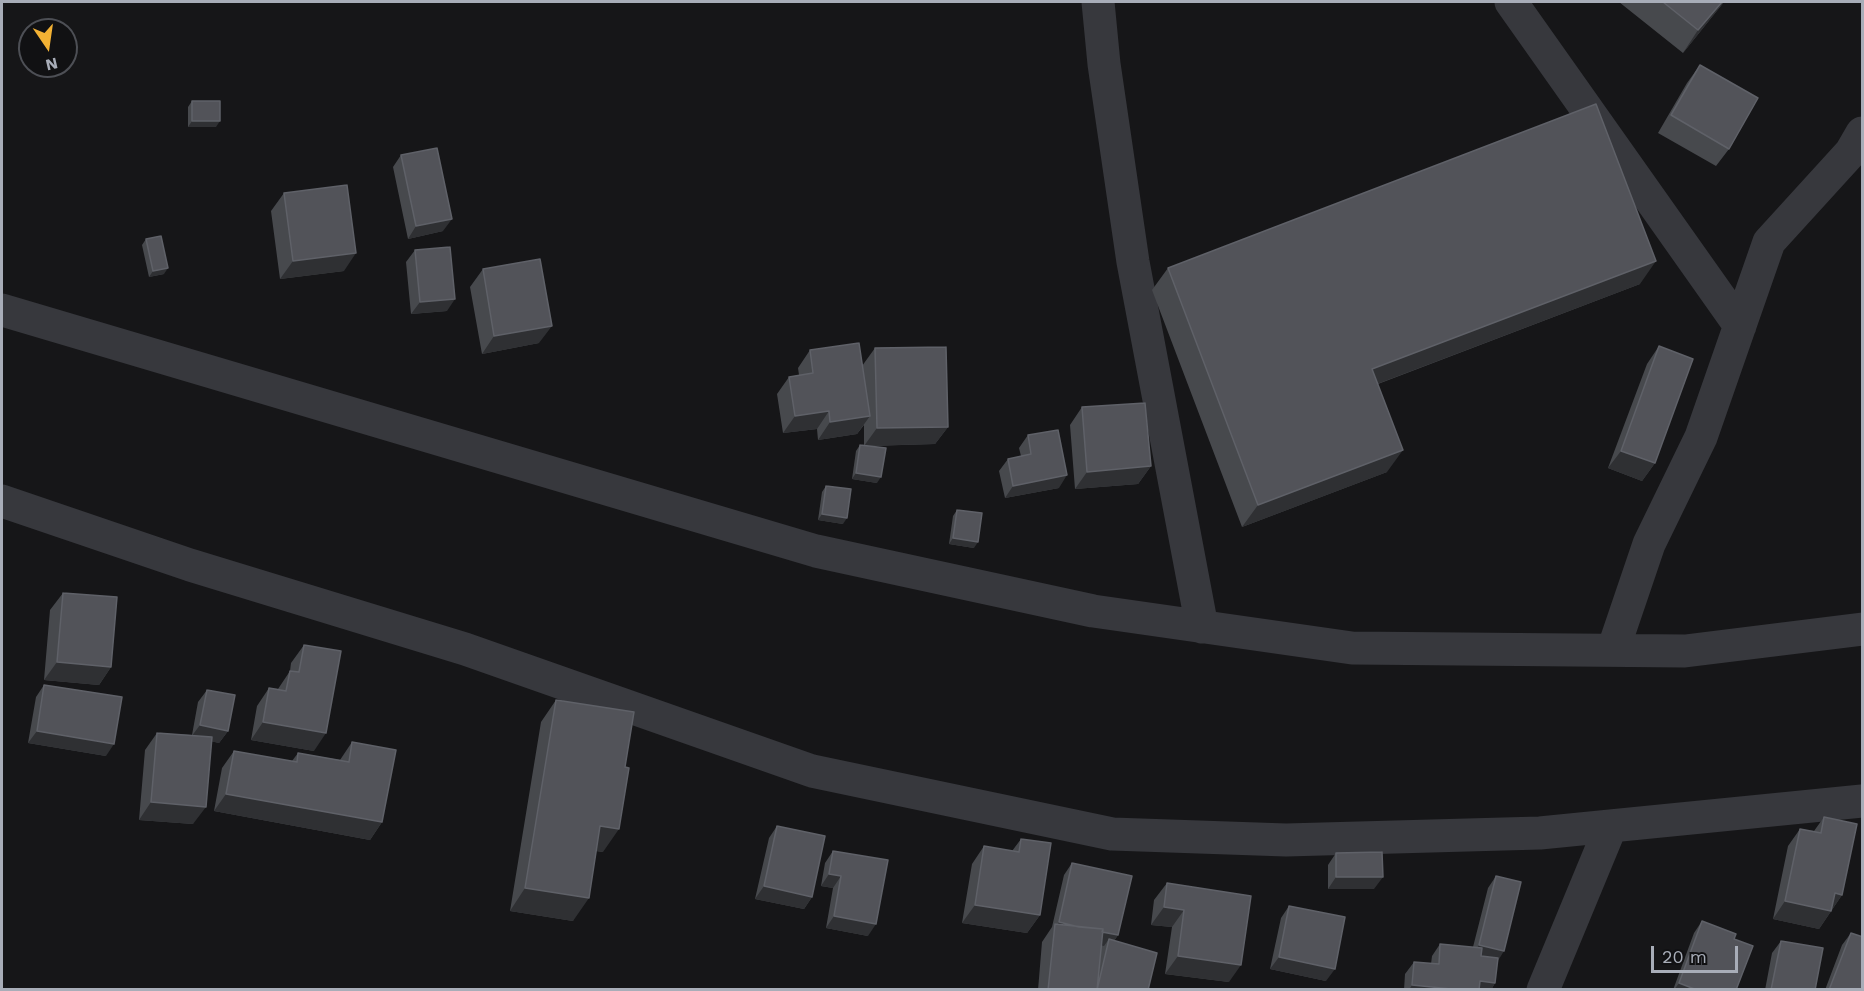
<!DOCTYPE html>
<html>
<head>
<meta charset="utf-8">
<style>
  body { margin:0 }
  #map { position:relative; width:1864px; height:991px; overflow:hidden; background:#161618; font-family:"Work Sans",sans-serif }
  canvas { display:block }
  .frame { position:absolute; inset:0; border:3px solid #a8adb8; pointer-events:none }
  .north { position:absolute; left:18px; top:18px; width:60px; height:60px; box-sizing:border-box; background:#111113; border:2px solid #4d4f55; border-radius:50%; rotate:167deg; font-size:16px; font-weight:700; line-height:24px; text-align:center; color:#a8adb8 }
  .north::after { content:''; display:block; margin:auto; width:21px; height:27px; background:#f2b134; clip-path:polygon(50% 0,100% 100%,50% 72%,0 100%) }
  .scale { position:absolute; left:1651px; top:946px; width:87px; height:27px; box-sizing:border-box; border:3px solid #a8adb8; border-top:0; padding-left:8px; font-size:18px; line-height:21px; white-space:nowrap; color:#a8adb8; -webkit-text-stroke:4px #111113; paint-order:stroke }
</style>
</head>
<body>
<div id="map">
<canvas width="1864" height="991"></canvas>
<div class="frame"></div>
<div class="north">N</div>
<div class="scale">20 m</div>
</div>
<script>
const ctx = document.querySelector('canvas').getContext('2d');
ctx.lineJoin = 'round';
function shape(rows) {
  const path = new Path2D();
  for (const r of rows) {
    path.moveTo(r[0], r[1]);
    for (let i = 2; i < r.length; i += 2) path.lineTo(r[i], r[i + 1]);
  }
  return path;
}
function stroke(path, color, width, dash) {
  ctx.strokeStyle = color;
  ctx.lineWidth = width;
  ctx.lineCap = dash ? 'butt' : 'round';
  ctx.setLineDash(dash || []);
  ctx.stroke(path);
}
function paint(path, color) {
  ctx.fillStyle = color;
  ctx.fill(path, 'evenodd');
}
stroke(shape([
  [1098,2,1104,64,1133,262,1202,627],
  [1511,2,1740,326],
  [2,310,816,551,1093,611,1352,648,1685,651,1862,629],
  [2,501,190,565,465,649,812,771,1112,834,1286,840,1540,833,1862,801],
  [1613,650,1649,544,1701,437,1769,242,1851,152,1862,133],
  [1543,990,1611,826]
]), '#37383d', 33);
paint(shape([
  [1619,2,1724,2,1683,53],
  [1700,65,1729,149,1716,166,1658,133,1687,83],
  [192,101,216,127,188,127,188,107],
  [401,155,443,231,408,239,393,167],
  [284,193,344,271,280,279,271,211],
  [146,239,164,274,149,277,142,245],
  [415,250,447,311,411,314,406,262],
  [1168,268,1640,284,1378,384,1387,472,1242,527,1152,290],
  [483,269,539,343,482,354,470,287],
  [1659,346,1655,463,1642,481,1608,468,1647,364],
  [875,348,948,427,935,444,869,446,877,483,852,479,856,451,860,445,864,445,864,425,857,434,818,440,817,429,783,433,777,394,789,377,799,375,798,368,810,350,862,366],
  [1082,407,1151,466,1138,484,1075,489,1070,425],
  [1028,435,1059,488,1005,498,999,471,1008,459,1021,456,1019,448],
  [826,486,843,524,818,520,822,492],
  [957,510,974,548,949,544,953,516],
  [63,593,111,667,99,685,44,680,50,610],
  [304,645,314,751,251,740,257,706,269,688,278,689,290,671,291,663],
  [44,685,106,756,28,743,36,697],
  [207,690,228,731,219,743,211,741,193,824,139,820,145,750,157,733,192,735,198,702],
  [556,700,603,852,596,851,573,921,510,911,541,722],
  [352,742,382,822,370,840,214,811,222,768,234,751,292,761,298,753,340,760],
  [1824,817,1842,895,1819,929,1773,919,1788,846,1800,829,1814,831],
  [777,826,812,897,804,909,755,899,769,838],
  [1021,839,1040,915,1027,933,962,923,972,864,984,846,1012,851],
  [833,851,868,936,826,928,833,888,821,886,825,863],
  [1336,853,1374,889,1328,889,1328,865],
  [1072,863,1118,935,1114,941,1148,990,1038,990,1042,942,1052,927,1064,875],
  [1496,876,1497,961,1495,983,1491,990,1404,990,1405,974,1414,962,1431,964,1432,956,1440,944,1473,947,1488,888],
  [1167,883,1229,982,1165,974,1172,927,1151,925,1154,900],
  [1289,906,1326,981,1270,969,1281,918],
  [1702,921,1734,939,1736,990,1673,990,1694,933],
  [1851,933,1863,990,1825,990,1842,945],
  [1781,941,1815,990,1765,990,1772,953]
]), '#47494d');
paint(shape([
  [1722,2,1724,2,1683,53,1698,30],
  [192,121,220,121,216,127,188,127],
  [452,219,443,231,408,239,416,226],
  [356,253,344,271,280,279,293,261],
  [1656,261,1640,284,1356,392,1372,369],
  [168,268,164,274,149,277,153,271],
  [455,299,447,311,411,314,420,302],
  [552,326,539,343,482,354,494,336],
  [829,411,817,429,783,433,795,416],
  [870,416,857,434,818,440,830,422],
  [948,427,935,444,864,446,877,428],
  [1403,450,1387,472,1242,527,1258,505],
  [1621,451,1655,463,1642,481,1608,468],
  [1151,466,1138,484,1075,489,1087,472],
  [856,473,881,477,877,483,852,479],
  [1067,475,1059,488,1005,498,1013,486],
  [822,514,847,518,843,524,818,520],
  [953,538,978,542,974,548,949,544],
  [57,662,111,667,99,685,44,680],
  [263,722,326,733,314,751,251,740],
  [200,725,228,731,219,743,191,737],
  [37,731,114,744,106,756,28,743],
  [226,794,382,822,370,840,214,811],
  [151,802,206,807,193,824,139,820],
  [600,826,619,829,603,852,584,849],
  [829,874,841,876,833,888,821,886],
  [1336,877,1383,877,1374,889,1328,889],
  [764,886,812,897,804,909,755,899],
  [525,888,589,898,573,921,510,911],
  [1835,893,1842,895,1819,929,1773,919,1785,901],
  [975,905,1040,915,1027,933,962,923],
  [1164,907,1184,910,1172,927,1151,925],
  [834,916,876,924,868,936,826,928],
  [1059,922,1118,935,1110,947,1109,939,1104,946,1054,935,1054,930],
  [1479,945,1504,951,1496,964,1470,958],
  [1178,956,1241,965,1229,982,1165,974],
  [1279,957,1335,969,1326,981,1270,969],
  [1480,981,1495,983,1491,990,1474,990],
  [1679,983,1697,990,1674,990],
  [1412,985,1461,990,1409,990]
]), '#2f3033');
const building = shape([
  [1663,2,1722,2,1698,30,1663,2],
  [1700,65,1758,98,1729,149,1671,115,1700,65],
  [192,101,220,101,220,121,192,121,192,101],
  [1596,104,1656,261,1372,369,1403,450,1258,505,1168,268,1596,104],
  [437,148,452,219,416,226,401,155,437,148],
  [347,185,356,253,293,261,284,193,347,185],
  [161,236,168,268,153,271,146,239,161,236],
  [450,247,455,299,420,302,415,250,450,247],
  [540,259,552,326,494,336,483,269,540,259],
  [859,343,870,416,830,422,829,411,795,416,789,377,813,373,810,350,859,343],
  [1659,346,1693,359,1655,463,1621,451,1659,346],
  [946,347,948,427,877,428,875,348,946,347],
  [1145,403,1151,466,1087,472,1082,407,1145,403],
  [1058,430,1067,475,1013,486,1008,459,1031,454,1028,435,1058,430],
  [860,445,886,448,881,477,856,473,860,445],
  [826,486,851,489,847,518,822,514,826,486],
  [957,510,982,513,978,542,953,538,957,510],
  [63,593,117,597,111,667,57,662,63,593],
  [304,645,341,651,326,733,263,722,269,688,286,691,290,671,299,672,304,645],
  [44,685,122,697,114,744,37,731,44,685],
  [207,690,235,695,228,731,200,725,207,690],
  [556,700,634,712,625,767,629,768,619,829,600,826,589,898,525,888,556,700],
  [157,733,212,737,206,807,151,802,157,733],
  [352,742,396,750,382,822,226,794,234,751,297,762,298,753,349,762,352,742],
  [1824,817,1857,824,1842,895,1835,893,1831,911,1785,901,1800,829,1821,833,1824,817],
  [777,826,825,836,812,897,764,886,777,826],
  [1021,839,1051,843,1040,915,975,905,984,846,1019,852,1021,839],
  [833,851,888,860,876,924,834,916,841,876,829,874,833,851],
  [1382,852,1383,877,1336,877,1336,853,1382,852],
  [1072,863,1132,876,1118,935,1102,932,1103,929,1079,927,1059,922,1072,863],
  [1496,876,1521,882,1504,951,1479,945,1496,876],
  [1167,883,1251,896,1241,965,1178,956,1184,910,1164,907,1167,883],
  [1289,906,1345,917,1335,969,1279,957,1289,906],
  [1702,921,1736,934,1734,939,1753,946,1736,990,1697,990,1679,983,1702,921],
  [1055,924,1103,929,1097,990,1048,990,1055,924],
  [1851,933,1863,937,1863,990,1829,990,1851,933],
  [1109,939,1157,953,1148,990,1097,990,1109,939],
  [1781,941,1823,948,1815,990,1771,990,1781,941],
  [1440,944,1482,948,1481,956,1498,958,1495,983,1480,981,1479,990,1461,990,1412,985,1414,962,1439,964,1440,944]
]);
paint(building, '#525359');
stroke(building, '#5f6168', 1.5);
</script>
</body>
</html>
